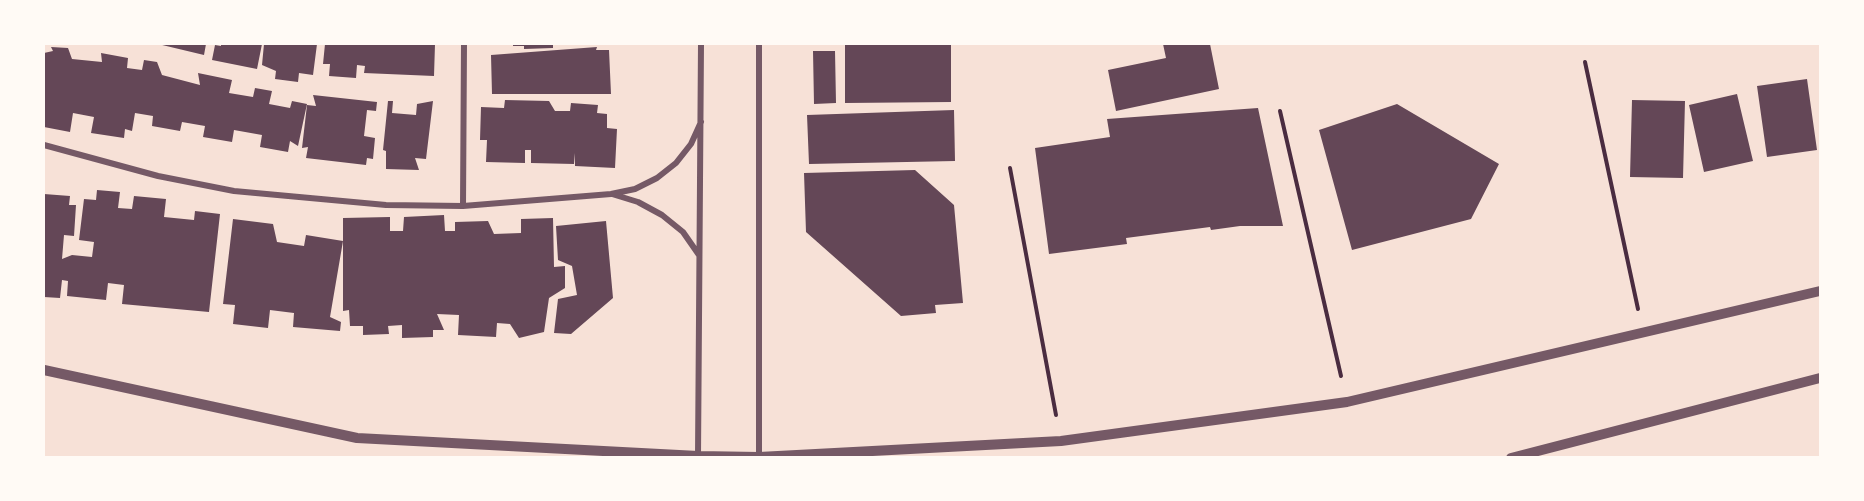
<!DOCTYPE html>
<html>
<head>
<meta charset="utf-8">
<style>
  body { margin:0 }
  #map { position:relative; width:1864px; height:501px; overflow:hidden; background:#f7e1d7; font-family:"Titillium Web",sans-serif }
  canvas { display:block }
  .frame { position:absolute; inset:0; border:45px solid #fffaf5; pointer-events:none }
</style>
</head>
<body>
<div id="map">
<canvas width="1864" height="501"></canvas>
<div class="frame"></div>
</div>
<script>
const ctx = document.querySelector('canvas').getContext('2d');
ctx.lineJoin = 'round';
function paint(path, color) {
  ctx.fillStyle = color;
  ctx.fill(path, 'evenodd');
}
function shape(rows) {
  const path = new Path2D();
  for (const r of rows) {
    path.moveTo(r[0], r[1]);
    for (let i = 2; i < r.length; i += 2) path.lineTo(r[i], r[i + 1]);
  }
  return path;
}
function stroke(path, color, width, dash) {
  ctx.strokeStyle = color;
  ctx.lineWidth = width;
  ctx.lineCap = dash ? 'butt' : 'round';
  ctx.setLineDash(dash || []);
  ctx.stroke(path);
}
paint(shape([
  [158,44,206,44,204,55],
  [221,44,262,44,257,69,212,60,215,45,221,46],
  [264,44,317,44,313,75,299,73,298,82,275,79,276,71,262,65],
  [325,44,435,44,434,76,364,73,365,66,357,65,356,78,329,76,330,64,323,64],
  [513,44,553,44,553,48,524,49,524,46,513,46],
  [845,44,951,44,951,102,845,103],
  [1163,44,1210,44,1219,89,1116,111,1108,70,1166,58],
  [51,47,68,48,72,59,102,62,101,53,128,58,127,68,142,70,144,60,157,62,162,75,200,85,198,73,232,80,229,93,253,97,255,88,272,91,269,104,290,108,292,101,307,104,298,146,290,141,288,152,260,147,262,135,234,130,232,142,203,137,205,126,182,122,180,131,152,126,153,116,135,113,132,131,125,129,124,138,91,133,94,117,73,113,70,132,44,127,44,53,53,51],
  [597,47,596,50,609,50,611,94,492,94,491,55],
  [813,51,835,51,836,103,814,104],
  [1807,79,1817,150,1767,157,1757,86],
  [1737,94,1753,161,1704,172,1689,105],
  [313,95,377,102,376,111,367,110,364,136,375,138,373,159,367,158,366,165,306,158,308,147,302,148,307,105,316,106],
  [505,100,549,101,555,111,570,111,571,103,598,105,597,113,607,114,607,128,617,129,615,168,575,166,575,153,574,164,531,163,531,150,525,150,525,163,486,162,487,140,480,140,481,107,504,108],
  [1632,100,1685,101,1683,178,1630,177],
  [388,101,393,101,392,113,416,115,417,104,433,101,426,159,415,158,419,170,386,169,386,151,383,150],
  [1397,104,1499,164,1471,219,1352,250,1319,130],
  [1258,108,1283,226,1240,226,1211,230,1210,227,1126,238,1127,244,1049,254,1035,148,1110,137,1107,119],
  [954,110,955,161,809,164,807,115],
  [915,170,954,205,963,303,935,305,936,313,901,316,806,232,804,173],
  [97,190,120,192,118,208,132,209,134,196,166,199,164,217,194,220,195,211,220,214,209,312,122,304,124,285,108,283,106,300,67,296,68,281,62,280,60,298,44,297,44,194,70,196,69,205,76,205,74,236,64,235,62,259,72,255,92,257,94,242,79,240,84,199,96,200],
  [444,215,445,231,455,231,455,222,488,221,494,234,521,233,521,219,553,218,554,267,565,266,565,288,549,298,544,332,519,338,510,324,497,323,496,337,458,335,459,315,437,314,444,330,433,330,433,337,402,338,402,325,388,326,389,334,363,335,363,326,350,326,349,310,343,311,343,218,390,217,390,231,403,231,404,217],
  [233,219,273,224,277,242,304,246,306,235,343,241,330,317,341,322,340,331,293,327,294,313,270,310,268,328,233,324,235,305,223,304],
  [606,221,613,298,571,334,554,333,558,299,577,295,572,266,558,260,556,226]
]), '#644757');
stroke(shape([
  [1585,62,1638,309],
  [1280,111,1341,376],
  [1010,168,1056,415]
]), '#4a2c40', 4);
stroke(shape([
  [759,44,759,457],
  [44,145,158,176,234,191,386,205,463,206,611,194,635,189,657,178,676,163,691,144,701,122],
  [612,194,638,202,662,215,683,232,699,255],
  [463,206,464,44],
  [698,456,701,44]
]), '#755966', 6);
stroke(shape([
  [44,370,357,438,698,456,759,457,1061,441,1347,402,1820,291],
  [1511,458,1820,378]
]), '#755966', 10);
</script>
</body>
</html>
